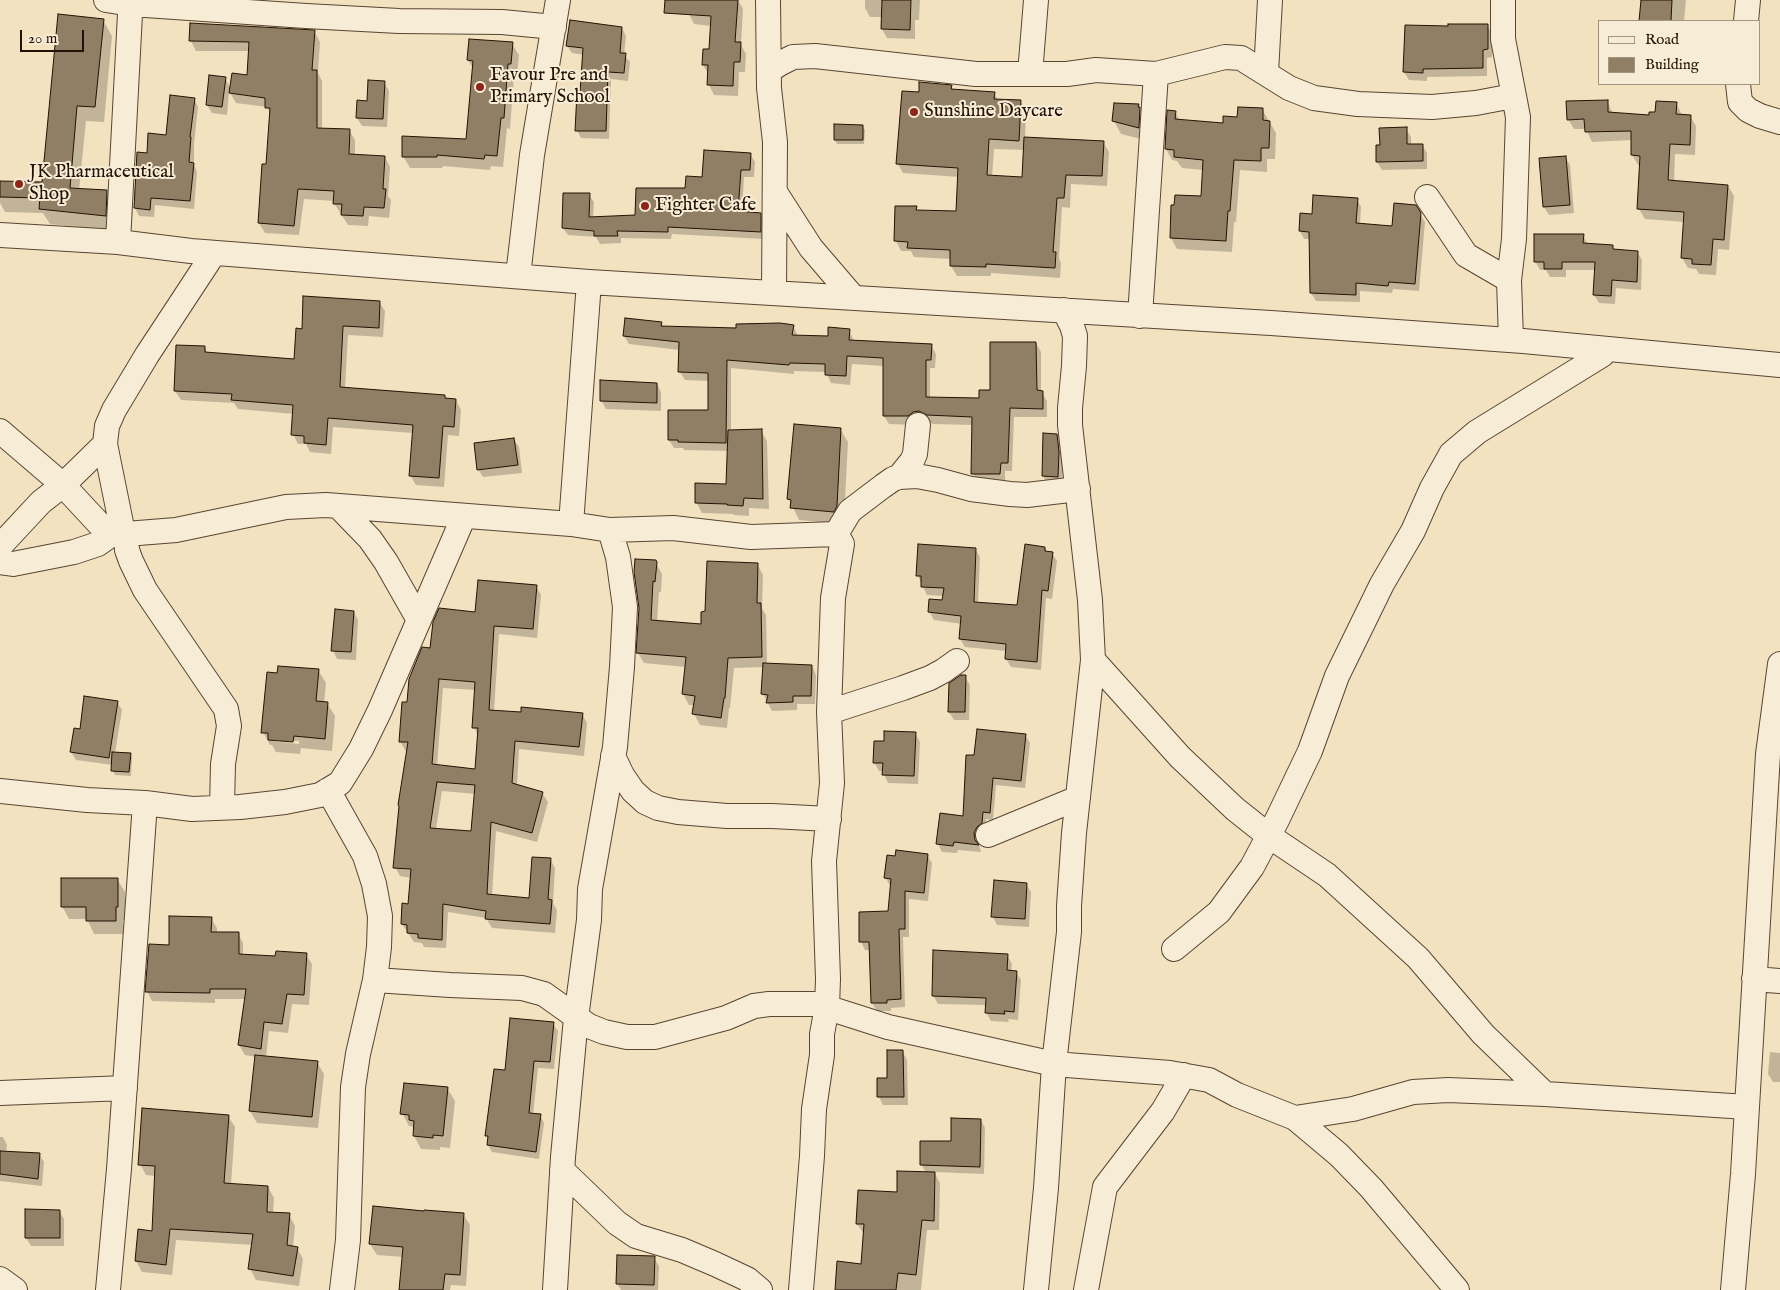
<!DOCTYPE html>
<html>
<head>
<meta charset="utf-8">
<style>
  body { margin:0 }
  #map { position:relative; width:1780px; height:1290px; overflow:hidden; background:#f3e2c0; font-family:"IM FELL English",serif }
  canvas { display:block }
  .legend { position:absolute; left:1598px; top:20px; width:162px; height:65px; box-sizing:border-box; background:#f7ecd6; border:1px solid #a39482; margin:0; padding:6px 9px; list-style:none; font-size:15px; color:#241103 }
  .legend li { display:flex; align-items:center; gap:10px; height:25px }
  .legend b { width:25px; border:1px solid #a39482 }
  .scale { position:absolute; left:20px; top:30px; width:64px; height:22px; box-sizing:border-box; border:2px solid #241103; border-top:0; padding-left:6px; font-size:15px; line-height:18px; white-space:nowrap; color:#241103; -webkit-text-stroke:4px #f7ecd6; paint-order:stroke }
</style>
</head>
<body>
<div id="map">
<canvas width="1780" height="1290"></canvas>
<ul class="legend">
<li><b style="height:6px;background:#f7ecd6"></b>Road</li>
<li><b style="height:14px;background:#907e65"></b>Building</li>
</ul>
<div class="scale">20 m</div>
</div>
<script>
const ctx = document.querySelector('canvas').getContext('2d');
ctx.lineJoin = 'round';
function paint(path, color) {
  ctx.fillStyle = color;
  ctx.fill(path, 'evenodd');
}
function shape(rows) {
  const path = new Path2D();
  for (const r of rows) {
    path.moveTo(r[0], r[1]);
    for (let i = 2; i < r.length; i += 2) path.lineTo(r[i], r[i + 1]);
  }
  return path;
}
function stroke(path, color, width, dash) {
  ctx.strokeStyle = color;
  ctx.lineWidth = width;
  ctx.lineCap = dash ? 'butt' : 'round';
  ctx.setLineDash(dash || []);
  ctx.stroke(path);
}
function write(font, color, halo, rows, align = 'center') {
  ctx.font = font + ' "IM FELL English",serif';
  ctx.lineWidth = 4;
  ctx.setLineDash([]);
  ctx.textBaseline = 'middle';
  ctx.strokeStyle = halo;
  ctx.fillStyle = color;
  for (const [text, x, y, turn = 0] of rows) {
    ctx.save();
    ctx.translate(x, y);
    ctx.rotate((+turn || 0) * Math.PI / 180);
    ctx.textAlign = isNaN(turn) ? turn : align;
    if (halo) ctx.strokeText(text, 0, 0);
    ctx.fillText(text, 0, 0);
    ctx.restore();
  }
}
paint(shape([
  [685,0,738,0,743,9,741,45,746,54,745,72,739,72,738,96,714,95,709,85,709,75,703,65,710,50,712,26,694,24,689,14],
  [865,0,920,0,919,20,915,20,915,39,887,38,882,29,883,17,870,17,865,8],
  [1642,0,1686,0,1684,21,1641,21],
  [103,20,112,36,104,122,86,121,79,190,106,191,115,207,114,231,50,224,43,213,5,212,0,203,0,182,43,183],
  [1487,25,1492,34,1492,57,1487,58,1487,76,1427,77,1427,81,1409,80,1404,72,1450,28],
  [622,28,626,36,624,55,630,62,628,81,611,79,609,139,581,138,577,130,584,55,572,53,567,46],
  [314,31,320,42,318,73,322,81,322,130,349,130,355,140,355,156,385,157,390,167,388,196,391,200,389,218,369,216,368,226,348,225,334,203,335,201,304,199,299,235,265,233,259,223,267,166,271,115,267,107,236,103,229,91,227,115,212,113,207,105,225,78,231,89,248,77,250,51,196,51,191,41],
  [512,44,519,55,517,75,514,75,510,129,507,128,503,167,491,166,490,170,443,166,442,168,410,168,403,156,468,140,474,70,468,60],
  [384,82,389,91,387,127,362,126,357,118],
  [951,86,954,91,994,93,998,100,1020,101,1026,111,1025,139,1103,142,1109,152,1107,186,1071,184,1070,208,1062,207,1059,258,1061,263,1060,278,991,273,991,276,957,276,951,266,951,259,914,257,911,251,901,251,896,241,896,207,916,208,918,212,957,212,959,177,903,173,898,164,920,93],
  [994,149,1025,150,1024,178,992,177],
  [194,99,198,107,194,144,194,165,197,172,194,209,155,205,154,217,139,216,135,208,148,154,167,136],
  [1607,101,1613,114,1650,116,1676,103,1682,115,1690,116,1696,126,1695,155,1675,154,1674,182,1728,186,1734,196,1729,250,1718,249,1716,275,1699,274,1696,269,1688,268,1682,258,1685,222,1645,219,1639,209,1641,165,1638,165,1632,155,1632,140,1592,142,1586,129,1574,129,1568,119],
  [1138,106,1147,121,1145,140,1121,134,1114,121],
  [1262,109,1276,133,1275,159,1267,159,1267,172,1240,170,1236,222,1234,222,1232,252,1177,249,1171,238,1202,198,1204,170,1182,168,1177,161,1172,160,1166,149,1169,111,1175,112,1180,121,1224,124],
  [862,126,865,130,864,144,837,144,835,140],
  [1406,129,1411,137,1411,145,1422,145,1427,153,1427,169,1382,170,1377,162,1381,146],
  [750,154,755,162,754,177,744,177,742,213,760,214,764,222,764,239,672,234,671,239,621,238,621,243,600,244,596,237,568,235,563,228,589,195,594,202,593,218,637,216,686,189,704,178],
  [1565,157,1570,165,1574,213,1549,215,1544,207],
  [1357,199,1361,207,1360,225,1393,227,1420,214,1425,222,1419,291,1393,289,1392,293,1360,291,1360,302,1316,301,1311,293,1310,239,1304,239,1300,231,1313,215],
  [1583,236,1588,244,1612,246,1615,251,1637,252,1642,260,1641,290,1616,288,1615,304,1599,303,1594,295,1595,270,1566,270,1566,277,1550,277,1546,270,1540,270,1535,261],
  [379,302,385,311,383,337,348,335,345,388,444,396,446,400,456,400,461,410,459,436,448,435,444,487,416,485,410,475,413,433,333,427,331,454,310,452,306,444,298,444,293,434,294,414,238,409,234,403,181,400,175,391,205,348,208,354,296,361,303,330],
  [661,324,663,327,737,329,793,326,798,336,829,337,849,330,854,341,931,345,936,354,935,368,930,368,930,398,980,399,991,391,1036,343,1041,352,1041,392,1047,401,1047,417,1014,417,1012,471,1005,471,1005,483,978,482,973,474,973,425,933,424,925,420,913,425,889,424,884,416,884,366,852,364,850,385,831,383,826,372,794,371,794,374,731,368,731,431,761,431,767,441,769,509,749,508,749,516,734,515,733,514,702,513,696,502,727,486,728,451,684,450,683,448,674,448,669,440,710,411,710,381,685,380,680,372,680,350,629,344,624,336],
  [657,384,661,392,661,411,606,409,601,400],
  [840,429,848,442,844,519,841,524,799,520,789,499],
  [1056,435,1061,443,1063,462,1062,485,1048,484,1043,476],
  [514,439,519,447,522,473,483,477,478,469],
  [1045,548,1047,552,1052,553,1057,561,1052,599,1046,598,1041,670,1011,667,1006,659,1007,651,965,647,960,639,962,624,934,620,929,611,943,601,944,596,927,595,918,576,975,549,980,557,978,603,1018,606],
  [655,561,662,574,661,592,659,592,657,622,703,626,706,613,757,564,763,575,762,608,766,615,767,664,812,666,816,675,815,704,797,704,797,710,772,711,763,694,764,667,734,668,730,708,729,708,727,728,700,725,694,714,695,705,689,705,683,694,686,667,644,663,638,653],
  [536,586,541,595,537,638,499,634,494,711,582,714,587,723,584,756,519,749,517,786,542,793,548,802,537,842,496,831,492,896,530,899,550,859,555,868,553,903,557,910,555,933,492,928,486,918,448,912,446,948,424,947,422,943,414,942,402,924,410,905,411,878,400,876,395,867,408,751,405,750,400,741,408,704,431,650,476,613],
  [443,688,476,690,474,727,478,736,476,770,437,766],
  [442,791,475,794,472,833,436,829],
  [354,612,358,620,356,660,337,659,333,650],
  [318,670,326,683,324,703,327,703,335,716,332,751,301,748,300,754,276,752,272,745,270,745,263,732],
  [271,739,299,741,299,744,271,741],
  [965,677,970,685,969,720,954,720,949,712],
  [117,702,122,710,115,753,130,754,132,758,131,776,115,775,113,771,113,765,76,760,71,752,81,730],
  [915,733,920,742,918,784,888,783,884,774,884,771,879,771,874,762,885,742],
  [1025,735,1030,743,1025,788,996,785,993,820,986,819,985,831,981,835,978,841,981,852,958,850,957,853,942,852,938,844,964,817,976,757],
  [927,855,932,863,928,901,909,899,909,937,903,937,905,1007,891,1008,891,1011,877,1011,872,1003,871,950,865,950,861,942,860,913,889,913,890,886,886,878,896,857],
  [117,879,125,892,125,920,123,920,123,934,94,934,87,919,69,919,62,906],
  [1026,884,1031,892,1029,927,997,925,993,917],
  [211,918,217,928,217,934,238,934,243,943,243,956,276,957,306,955,312,964,309,1005,292,1004,288,1033,269,1031,266,1057,317,1062,324,1074,318,1128,257,1123,250,1111,256,1057,245,1055,239,1045,246,999,215,999,215,1003,152,1001,147,991,170,946],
  [1007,955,1012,964,1011,972,1016,972,1021,980,1018,1020,1008,1019,1009,1022,991,1021,986,1012,986,1005,938,1004,933,995],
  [553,1024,558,1031,554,1069,538,1068,533,1115,540,1116,544,1123,539,1159,492,1152,488,1145,489,1140,486,1135,507,1071],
  [902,1051,907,1060,908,1105,883,1105,879,1097,879,1080,888,1080],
  [1770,1052,1780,1053,1780,1082,1773,1082,1768,1074],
  [447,1088,455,1101,450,1148,440,1147,440,1150,421,1149,414,1136,414,1127,409,1126,402,1113],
  [228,1116,235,1127,231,1185,268,1187,274,1198,273,1213,289,1215,295,1226,293,1247,297,1248,303,1259,299,1286,256,1280,250,1269,253,1245,176,1240,172,1275,142,1272,136,1261,153,1232,156,1176,146,1175,140,1164],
  [981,1120,985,1128,984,1174,934,1172,940,1183,939,1230,927,1230,921,1290,836,1290,862,1265,864,1234,857,1224,926,1173,922,1165],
  [0,1137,3,1137,7,1145,6,1153,39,1154,44,1162,42,1186,0,1181],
  [59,1211,64,1219,64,1246,31,1246,26,1238],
  [425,1213,463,1214,470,1225,466,1286,451,1285,450,1290,400,1290,404,1257,377,1255,370,1244],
  [654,1258,659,1266,658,1290,621,1290,617,1283]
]), '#0003');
const building = shape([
  [665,0,738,0,735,42,741,42,740,62,734,62,733,86,707,85,708,65,702,65,703,49,709,49,711,16,664,13,665,0],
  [882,0,911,0,910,30,881,29,882,0],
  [1641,0,1672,0,1671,21,1639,21,1641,0],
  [58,14,104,19,95,107,77,106,70,188,107,190,106,216,39,209,40,198,0,197,0,181,42,182,58,14],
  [570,20,622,27,620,53,626,53,624,73,608,72,606,131,575,131,577,92,580,92,583,48,566,46,570,20],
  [190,23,315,30,312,70,317,70,317,128,350,129,349,154,385,156,383,189,386,189,384,208,364,207,363,216,341,215,342,204,333,204,334,191,298,189,294,226,258,223,262,164,266,164,270,108,265,108,265,98,229,93,232,73,247,75,249,42,189,41,190,23],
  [1448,24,1488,24,1488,49,1483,50,1483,68,1423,69,1423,73,1403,72,1405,25,1448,26,1448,24],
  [469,39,513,42,511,64,508,64,504,118,501,118,497,156,485,155,484,159,437,155,437,157,402,157,402,136,466,139,473,61,467,60,469,39],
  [209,75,226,77,222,107,206,105,209,75],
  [368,80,385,81,383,119,356,118,357,100,367,101,368,80],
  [919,82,952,85,951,89,995,92,994,99,1021,100,1019,141,989,139,987,175,1022,177,1024,137,1104,141,1102,176,1066,175,1064,198,1057,198,1053,252,1056,252,1055,268,986,264,986,267,950,266,950,250,907,248,908,242,894,241,895,206,917,206,916,210,956,211,958,168,896,164,902,91,919,92,919,82],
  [170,95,195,98,190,137,191,137,189,162,194,163,190,201,151,198,150,210,134,208,137,152,147,153,148,133,166,135,170,95],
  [1608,100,1608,112,1649,115,1649,112,1655,112,1656,101,1677,102,1676,114,1691,115,1690,145,1670,144,1668,180,1728,185,1724,240,1713,239,1711,265,1692,264,1692,259,1681,258,1684,212,1637,209,1640,156,1631,155,1631,131,1585,132,1584,119,1567,120,1566,101,1608,100],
  [1114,103,1139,104,1138,107,1140,107,1139,128,1112,121,1114,103],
  [1238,107,1263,108,1263,120,1270,121,1269,148,1261,148,1261,161,1234,160,1230,211,1228,211,1226,241,1170,238,1171,205,1174,205,1175,195,1201,196,1203,160,1174,157,1174,150,1165,149,1167,110,1176,111,1175,119,1223,123,1223,116,1237,117,1238,107],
  [834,124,863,125,863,140,834,140,834,124],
  [1407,127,1407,144,1423,144,1423,161,1376,162,1376,145,1380,145,1379,128,1407,127],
  [704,150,751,153,750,170,741,170,738,211,761,213,761,232,668,227,668,232,617,231,618,236,594,236,594,231,562,228,563,193,590,193,589,217,635,215,636,188,685,188,686,176,702,177,704,150],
  [1566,156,1570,205,1543,207,1539,158,1566,156],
  [1313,195,1358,198,1356,223,1392,226,1394,203,1416,205,1421,213,1415,284,1389,282,1388,286,1356,283,1356,295,1310,293,1309,232,1299,231,1300,213,1312,214,1313,195],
  [1534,234,1584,234,1583,243,1613,245,1613,249,1638,251,1637,282,1612,280,1611,296,1593,295,1595,262,1562,262,1562,269,1544,269,1544,262,1534,262,1534,234],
  [303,296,380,301,379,328,343,326,340,387,445,395,445,398,456,399,454,427,443,426,439,478,409,476,413,425,328,418,326,445,304,443,304,436,291,435,293,405,231,400,232,394,174,391,176,345,205,346,205,352,294,359,296,328,302,329,303,296],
  [625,318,662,322,661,326,736,328,736,324,780,323,794,325,792,335,828,336,828,327,850,329,849,340,932,344,931,360,926,360,926,397,979,398,979,390,990,390,990,342,1036,342,1037,390,1043,391,1043,409,1010,408,1008,463,1001,463,1000,474,971,474,972,417,927,415,919,411,913,412,908,416,883,416,883,358,847,356,846,376,825,375,825,364,790,363,789,365,727,360,726,443,678,442,678,440,668,440,668,410,708,410,708,373,678,372,679,342,623,336,625,318],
  [600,380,657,383,657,403,600,401,600,380],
  [794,424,841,428,837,506,834,512,790,508,791,500,787,499,794,424],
  [762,429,763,499,744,498,743,506,727,505,727,504,695,503,695,483,726,484,728,430,762,429],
  [1043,433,1057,434,1059,452,1058,477,1042,476,1043,433],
  [514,438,518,465,477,470,474,443,514,438],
  [918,544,976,548,974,602,1017,605,1025,544,1045,547,1045,551,1053,552,1048,591,1042,590,1037,662,1005,659,1006,644,959,639,961,616,928,612,929,599,942,600,944,588,921,587,921,576,916,576,918,544],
  [635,559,656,560,657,562,655,582,653,581,651,620,701,624,701,612,705,611,707,561,758,563,757,603,761,603,762,657,728,658,725,698,724,698,721,718,692,714,695,696,682,694,686,657,636,653,639,608,634,572,635,559],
  [478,580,537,585,533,629,494,626,489,710,521,712,521,707,583,713,579,747,515,741,512,783,543,792,532,833,491,822,487,894,529,898,532,857,551,858,548,899,552,900,550,924,485,919,486,911,443,904,442,940,418,938,418,934,407,933,407,925,401,924,402,903,408,904,411,869,393,868,399,806,398,805,408,742,399,742,402,702,407,702,409,679,422,647,430,648,433,622,439,608,475,612,478,580],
  [439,679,475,682,472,728,478,728,475,769,432,764,439,679],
  [437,782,475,785,471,831,430,828,437,782],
  [335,609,354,611,351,652,331,651,335,609],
  [763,663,812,665,811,696,793,696,793,702,766,703,768,695,761,694,763,663],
  [278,666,319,669,316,701,328,702,325,739,294,736,293,742,268,740,268,733,261,733,267,672,277,673,278,666],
  [961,675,966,675,965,712,948,712,949,683,961,675],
  [84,696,118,701,109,758,70,752,74,728,80,729,84,696],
  [977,729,1026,734,1021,781,993,778,990,813,983,812,982,823,977,827,974,833,975,840,979,845,954,842,953,846,936,844,940,813,963,816,966,755,974,755,977,729],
  [884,731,916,732,914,776,882,775,883,763,873,763,874,741,884,741,884,731],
  [112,752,131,753,129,772,111,771,112,752],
  [896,850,928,854,924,893,905,891,905,929,899,929,901,999,887,1000,887,1003,871,1003,869,942,859,942,859,912,888,911,891,879,884,878,887,855,895,856,896,850],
  [61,878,118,878,118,907,116,907,116,921,86,921,86,907,61,907,61,878],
  [994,880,1027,883,1025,919,991,917,994,880],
  [169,916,212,917,211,932,239,932,239,954,275,956,276,951,307,953,304,995,287,994,282,1024,264,1022,261,1049,238,1045,246,989,210,989,210,993,145,992,149,944,169,945,169,916],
  [933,950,1008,954,1007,970,1017,971,1014,1012,1004,1011,1005,1014,985,1013,986,998,932,996,933,950],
  [510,1018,554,1022,550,1062,534,1061,529,1113,541,1114,536,1152,487,1145,488,1136,485,1136,494,1069,505,1070,510,1018],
  [887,1050,903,1050,904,1097,877,1097,877,1078,887,1078,887,1050],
  [255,1055,318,1061,312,1117,249,1111,255,1055],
  [404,1083,448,1087,443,1136,433,1135,433,1138,413,1136,414,1121,409,1120,409,1115,400,1114,404,1083],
  [142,1108,229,1115,224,1183,268,1186,267,1212,290,1213,287,1245,298,1247,293,1276,248,1269,253,1234,170,1229,166,1265,135,1261,138,1229,152,1231,155,1166,138,1165,142,1108],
  [951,1118,981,1119,980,1167,920,1165,920,1141,951,1141,951,1118],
  [0,1151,40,1153,38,1179,0,1174,0,1151],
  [897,1171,935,1172,934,1221,922,1220,916,1275,898,1273,896,1290,835,1290,837,1261,861,1264,864,1224,856,1224,858,1190,897,1192,897,1171],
  [373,1206,424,1211,424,1210,464,1213,460,1275,445,1274,443,1290,399,1290,403,1247,369,1244,373,1206],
  [25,1209,60,1210,60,1238,25,1238,25,1209],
  [617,1255,655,1256,654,1285,616,1284,617,1255]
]);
paint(building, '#907e65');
stroke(building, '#241103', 1);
const street = shape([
  [106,0,131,4,306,16,399,21,502,22,554,27],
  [768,0,769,88,775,142,774,293],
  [1503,0,1503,39,1518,117,1514,239,1509,280,1511,340],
  [1746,21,1748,0],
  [770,70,781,63,793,57,815,56,976,74,1067,74,1096,70,1156,74,1225,57,1241,58,1289,88,1314,98,1358,104,1432,107,1476,103,1513,96],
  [1266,73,1270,0],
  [1030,74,1036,0],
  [1738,84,1740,102,1748,110,1760,116,1780,122],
  [775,192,811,248,853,297],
  [1427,197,1466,255,1509,280],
  [0,235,118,242,191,251,589,282,1271,323,1523,341,1780,365],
  [118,242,130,14,131,4,129,0],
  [518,276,532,155,558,0],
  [1140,316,1156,74],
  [0,431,63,485,102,527,107,530,126,534,176,530,286,507,326,505,571,524,610,530,673,528,751,537,836,534,850,511,883,486,893,479,899,477,917,476,938,480,971,489,1010,494,1027,495,1078,489],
  [899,477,912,461,915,454,918,425],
  [338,506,370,539,386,562,419,620],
  [571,524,589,282],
  [121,534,121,523,105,444,107,426,114,410,147,355,214,253],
  [126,534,127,550,131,561,145,590,226,709,229,726,223,764,222,807],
  [0,546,41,502,63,485,105,444],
  [0,562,13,564,74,552,98,544,115,532],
  [1093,660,1180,757,1235,809,1269,836,1327,875,1418,958,1483,1034,1545,1094],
  [829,712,903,688,930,678,943,671,957,661],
  [613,756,622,775,633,791,645,802,658,808,678,812,727,816,772,816,829,819],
  [328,790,365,856,374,884,380,916,379,947,375,980,358,1054,353,1087,348,1240,342,1290],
  [0,791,87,800,145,803,192,809,240,807,285,802,320,795,340,783,361,749,380,710,464,516],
  [988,835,1078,798],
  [1174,949,1219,912,1252,867,1277,820,1310,751,1337,676,1382,584,1413,531,1432,488,1451,454,1477,432,1602,355],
  [1754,979,1780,981],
  [375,980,450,985,522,988,544,994,589,1026,604,1032,627,1037,655,1037,726,1018,754,1006,769,1004,816,1004,888,1027,1054,1064,1170,1073,1209,1080,1237,1095,1295,1118,1353,1109,1413,1092,1448,1090,1545,1094,1747,1107],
  [0,1093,125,1088],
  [1295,1118,1339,1155,1371,1188,1457,1290],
  [562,1170,617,1223,636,1236,682,1250,715,1264,747,1279,760,1290],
  [0,1279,15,1290],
  [108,1290,119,1169,145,803],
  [555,1290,563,1157,576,1018,589,920,590,889,615,747,622,667,625,607,618,557,610,530],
  [801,1290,812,1156,814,1109,822,1055,822,1034,827,1007,828,979,824,861,832,783,829,712,833,598,842,544,836,534],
  [1036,1290,1046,1188,1054,1064,1069,932,1069,906,1074,833,1093,660,1090,600,1070,425,1070,408,1074,366,1075,336,1072,326,1064,310],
  [1086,1290,1105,1187,1163,1111,1184,1075],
  [1733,1290,1743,1174,1768,754,1780,664]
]);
stroke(street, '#584532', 26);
stroke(street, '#f7ecd6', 24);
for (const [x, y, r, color] of [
  [480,87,5,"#8f2418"],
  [914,112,5,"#8f2418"],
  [19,184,5,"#8f2418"],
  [645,206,5,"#8f2418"]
]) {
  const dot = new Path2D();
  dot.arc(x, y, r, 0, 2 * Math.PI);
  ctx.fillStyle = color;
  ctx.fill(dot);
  stroke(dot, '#f7ecd6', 2);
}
write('19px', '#241103', '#f7ecd6', [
  ["Favour Pre and",490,76],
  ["Primary School",490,98],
  ["Sunshine Daycare",924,112],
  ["JK Pharmaceutical",29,173],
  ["Shop",29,195],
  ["Fighter Cafe",655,206]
], 'left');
</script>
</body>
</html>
